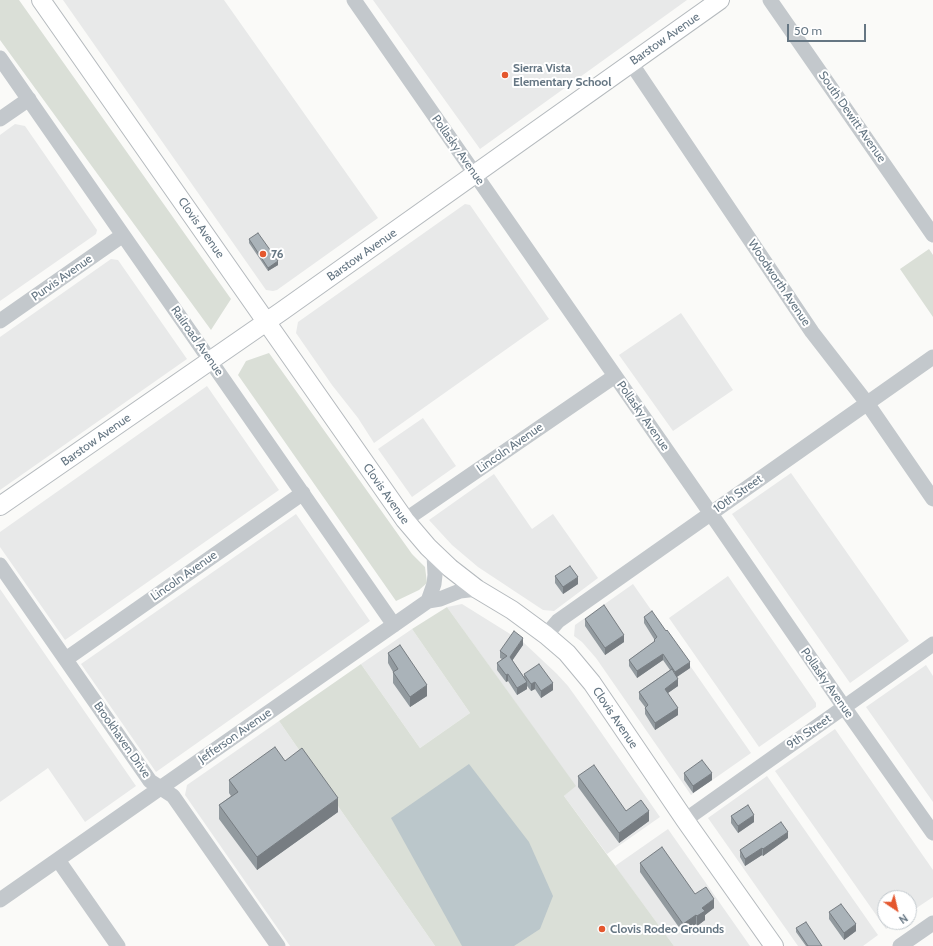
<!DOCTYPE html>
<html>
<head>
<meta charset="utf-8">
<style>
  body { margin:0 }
  #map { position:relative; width:933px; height:946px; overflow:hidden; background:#fafaf8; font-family:Cabin,sans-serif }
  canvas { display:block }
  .north { position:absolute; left:877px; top:890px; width:40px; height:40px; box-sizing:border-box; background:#fff; border:1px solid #c1c8cd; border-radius:50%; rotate:145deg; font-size:11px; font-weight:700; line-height:16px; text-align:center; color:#657683 }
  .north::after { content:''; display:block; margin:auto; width:14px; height:18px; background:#e4572e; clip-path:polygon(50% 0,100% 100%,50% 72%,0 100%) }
  .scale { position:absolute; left:787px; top:24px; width:79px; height:18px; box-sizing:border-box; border:2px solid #657683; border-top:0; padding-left:5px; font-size:12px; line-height:14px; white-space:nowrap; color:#657683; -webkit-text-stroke:3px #fff; paint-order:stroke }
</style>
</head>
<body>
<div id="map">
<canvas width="933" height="946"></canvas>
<div class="north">N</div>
<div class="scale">50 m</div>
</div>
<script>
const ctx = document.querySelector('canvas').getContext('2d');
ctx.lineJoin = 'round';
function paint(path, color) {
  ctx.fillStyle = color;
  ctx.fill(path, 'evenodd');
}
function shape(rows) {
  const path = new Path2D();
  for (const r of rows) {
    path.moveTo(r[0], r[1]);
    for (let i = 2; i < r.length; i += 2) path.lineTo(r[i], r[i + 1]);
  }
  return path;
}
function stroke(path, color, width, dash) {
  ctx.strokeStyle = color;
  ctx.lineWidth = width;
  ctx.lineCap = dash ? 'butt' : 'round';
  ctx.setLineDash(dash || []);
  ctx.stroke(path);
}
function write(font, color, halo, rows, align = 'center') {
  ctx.font = font + ' Cabin,sans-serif';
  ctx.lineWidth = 4;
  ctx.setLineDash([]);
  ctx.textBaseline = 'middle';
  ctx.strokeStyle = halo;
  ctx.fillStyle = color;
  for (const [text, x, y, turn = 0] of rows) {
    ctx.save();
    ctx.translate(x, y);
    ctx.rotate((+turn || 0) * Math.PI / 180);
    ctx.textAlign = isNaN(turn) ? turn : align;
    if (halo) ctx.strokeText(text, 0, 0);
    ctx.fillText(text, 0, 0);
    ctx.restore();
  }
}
paint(shape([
  [63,0,224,0,378,218,277,290,273,291,266,290],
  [373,0,687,0,480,149],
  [15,124,25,126,97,230,96,234,0,301,0,135],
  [465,204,470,205,549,319,374,443,358,418,332,385,296,333,298,322],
  [111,259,118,260,187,359,0,490,0,337],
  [681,313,733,390,673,431,619,355],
  [207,386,279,490,65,640,0,547,0,532],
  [423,418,456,466,412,497,378,449],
  [791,473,909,641,850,683,732,514],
  [494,474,532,529,553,514,598,578,554,611,543,610,478,567,452,545,429,520],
  [296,514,370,621,156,772,81,664],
  [728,576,816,703,816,707,759,747,669,618],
  [633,584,751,753,691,795,596,658,582,642,574,636,575,625],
  [0,589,136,786,85,822,48,768,0,802],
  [462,604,523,642,557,674,568,686,591,718,660,817,607,854,564,796,575,786,447,607],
  [412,629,470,713,420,748,361,664],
  [926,665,933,676,933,802,866,707],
  [279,721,435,946,290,946,185,795,187,785],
  [835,729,933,870,933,897,909,913,909,898,885,898,885,922,897,922,886,929,775,771],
  [767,776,878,935,863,946,798,946,708,818],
  [668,829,750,946,674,946,615,866]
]), '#e8e9e9');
paint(shape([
  [0,0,19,0,231,299,211,330,0,40],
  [929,249,933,255,933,317,900,269],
  [269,353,412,554,425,567,427,583,419,590,396,601,238,375,246,361],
  [447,607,576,786,564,796,674,946,435,946,279,721,361,664,420,748,470,713,412,629]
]), '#dadfd7');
paint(shape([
  [469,764,529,842,553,896,540,929,514,946,462,946,391,818]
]), '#bbc7cb');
const major = shape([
  [41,0,405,520,428,547,450,568,477,589,512,610,546,635,567,653,592,683,685,820,774,946],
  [0,506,282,311,720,0]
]);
stroke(major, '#b5babe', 20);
stroke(shape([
  [354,0,718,524,844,707,933,833],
  [770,0,933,235],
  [0,58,394,625],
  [631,63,812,332,867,403,933,499],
  [0,119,29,99],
  [0,321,123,235],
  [405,520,615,376],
  [0,565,150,781,173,796,278,946],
  [428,601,434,584,435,575,434,554],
  [546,635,558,621,933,357],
  [66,659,303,493],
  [685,820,933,644],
  [58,860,118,946],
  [0,900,428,601,440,599,460,591,477,589],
  [900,946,933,923]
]), '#c3c8cc', 15);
stroke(major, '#fff', 18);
paint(shape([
  [249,239,278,265,268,271,249,243],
  [555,576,578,584,563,594,555,583],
  [644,617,690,668,677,677,678,686,668,693,678,715,655,730,645,714,645,707,639,699,639,692,670,670,663,660,637,678,629,666,629,660,654,642,654,639,644,623],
  [585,619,624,642,605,655,585,626],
  [523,645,512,660,524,677,524,674,553,690,541,698,535,689,531,691,527,686,527,689,517,695,508,681,506,682,497,670,497,663,502,659,500,658,500,651],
  [388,653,427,696,410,707,393,683,393,672,388,663],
  [285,761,338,812,257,870,219,819,219,805,231,796,229,793,229,780],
  [684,773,712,780,693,793,684,780],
  [578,776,626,811,649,821,619,843,578,787],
  [731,816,754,822,738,833,731,823],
  [788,838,763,856,762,855,745,866,740,857,740,850],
  [640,863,695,894,714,908,705,915,705,920,697,926,696,924,683,933,640,872],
  [829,912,856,931,844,940,829,919],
  [796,928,822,946,806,946,796,932]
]), '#929a9f');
paint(shape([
  [278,261,278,265,268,271,268,268],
  [578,577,578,584,563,594,563,587],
  [624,635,624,642,605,655,605,648],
  [523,638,523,645,510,664,510,657],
  [663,654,663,660,637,678,637,671],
  [690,662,690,668,675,678,675,672],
  [508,674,508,681,506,682,506,675],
  [678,679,678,686,665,695,665,689],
  [527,682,527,689,517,695,517,688],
  [535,682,535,689,531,691,531,684],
  [553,683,553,690,541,698,541,691],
  [427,685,427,696,410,707,410,697],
  [678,708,678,715,655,730,655,723],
  [712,773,712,780,693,793,693,786],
  [338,798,338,812,257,870,257,857],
  [649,811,649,821,619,843,619,833],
  [754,815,754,822,738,833,738,826],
  [788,832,788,838,763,856,763,849],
  [762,848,762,855,745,866,745,859],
  [714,899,714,908,705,915,705,920,697,926,697,916,702,908],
  [696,915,696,924,683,933,683,924],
  [856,924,856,931,844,940,844,933]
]), '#777d82');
const building = shape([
  [258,233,278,261,268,268,249,239,258,233],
  [570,566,578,577,563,587,555,576,570,566],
  [604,605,624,635,605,648,585,619,604,605],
  [652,611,666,631,667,630,690,662,675,672,663,654,637,671,629,660,655,641,654,640,657,637,644,617,652,611],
  [514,631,523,638,510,657,527,682,517,688,508,674,506,675,497,663,507,656,500,651,514,631],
  [400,645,427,685,410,697,393,672,398,669,388,653,400,645],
  [539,664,553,683,541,691,535,682,531,684,524,674,539,664],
  [672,669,678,679,665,689,678,708,655,723,645,708,648,705,639,692,672,669],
  [275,747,285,761,302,748,338,798,257,857,219,805,238,792,229,780,275,747],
  [702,760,712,773,693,786,684,773,702,760],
  [594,765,626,811,641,800,649,811,619,833,578,776,594,765],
  [748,805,754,815,738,826,731,816,748,805],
  [781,822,788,832,763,849,762,848,745,859,740,850,781,822],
  [662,847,695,894,706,887,714,899,702,908,705,911,697,916,696,915,683,924,640,863,662,847],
  [841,904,856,924,844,933,829,912,841,904],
  [806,922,822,946,808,946,796,928,806,922]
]);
paint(building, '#aab3b9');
stroke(building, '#777d82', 1);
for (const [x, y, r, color] of [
  [505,75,4,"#e4572e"],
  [263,254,4,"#e4572e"],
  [602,929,4,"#e4572e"]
]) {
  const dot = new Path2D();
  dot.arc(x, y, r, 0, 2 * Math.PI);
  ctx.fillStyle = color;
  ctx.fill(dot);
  stroke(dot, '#fff', 1.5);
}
write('12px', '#657683', '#fff', [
  ["Barstow Avenue",665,39,-35],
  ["South Dewitt Avenue",852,117,55],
  ["Pollasky Avenue",458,150,55],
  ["Clovis Avenue",201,228,55],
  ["Barstow Avenue",362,255,-35],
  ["Purvis Avenue",62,278,-35],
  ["Woodworth Avenue",779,283,56],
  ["Railroad Avenue",197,341,55],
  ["Pollasky Avenue",643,416,55],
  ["Barstow Avenue",96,440,-35],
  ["Lincoln Avenue",510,448,-35],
  ["Clovis Avenue",386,494,55],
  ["10th Street",738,494,-35],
  ["Lincoln Avenue",184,576,-35],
  ["Pollasky Avenue",827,683,55],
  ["Clovis Avenue",615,718,56],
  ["9th Street",809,732,-35],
  ["Jefferson Avenue",235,736,-35],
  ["Brookhaven Drive",122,740,55]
]);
write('bold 12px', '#657683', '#fff', [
  ["Sierra Vista",513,68],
  ["Elementary School",513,82],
  ["76",271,254],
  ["Clovis Rodeo Grounds",610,929]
], 'left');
</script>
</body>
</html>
